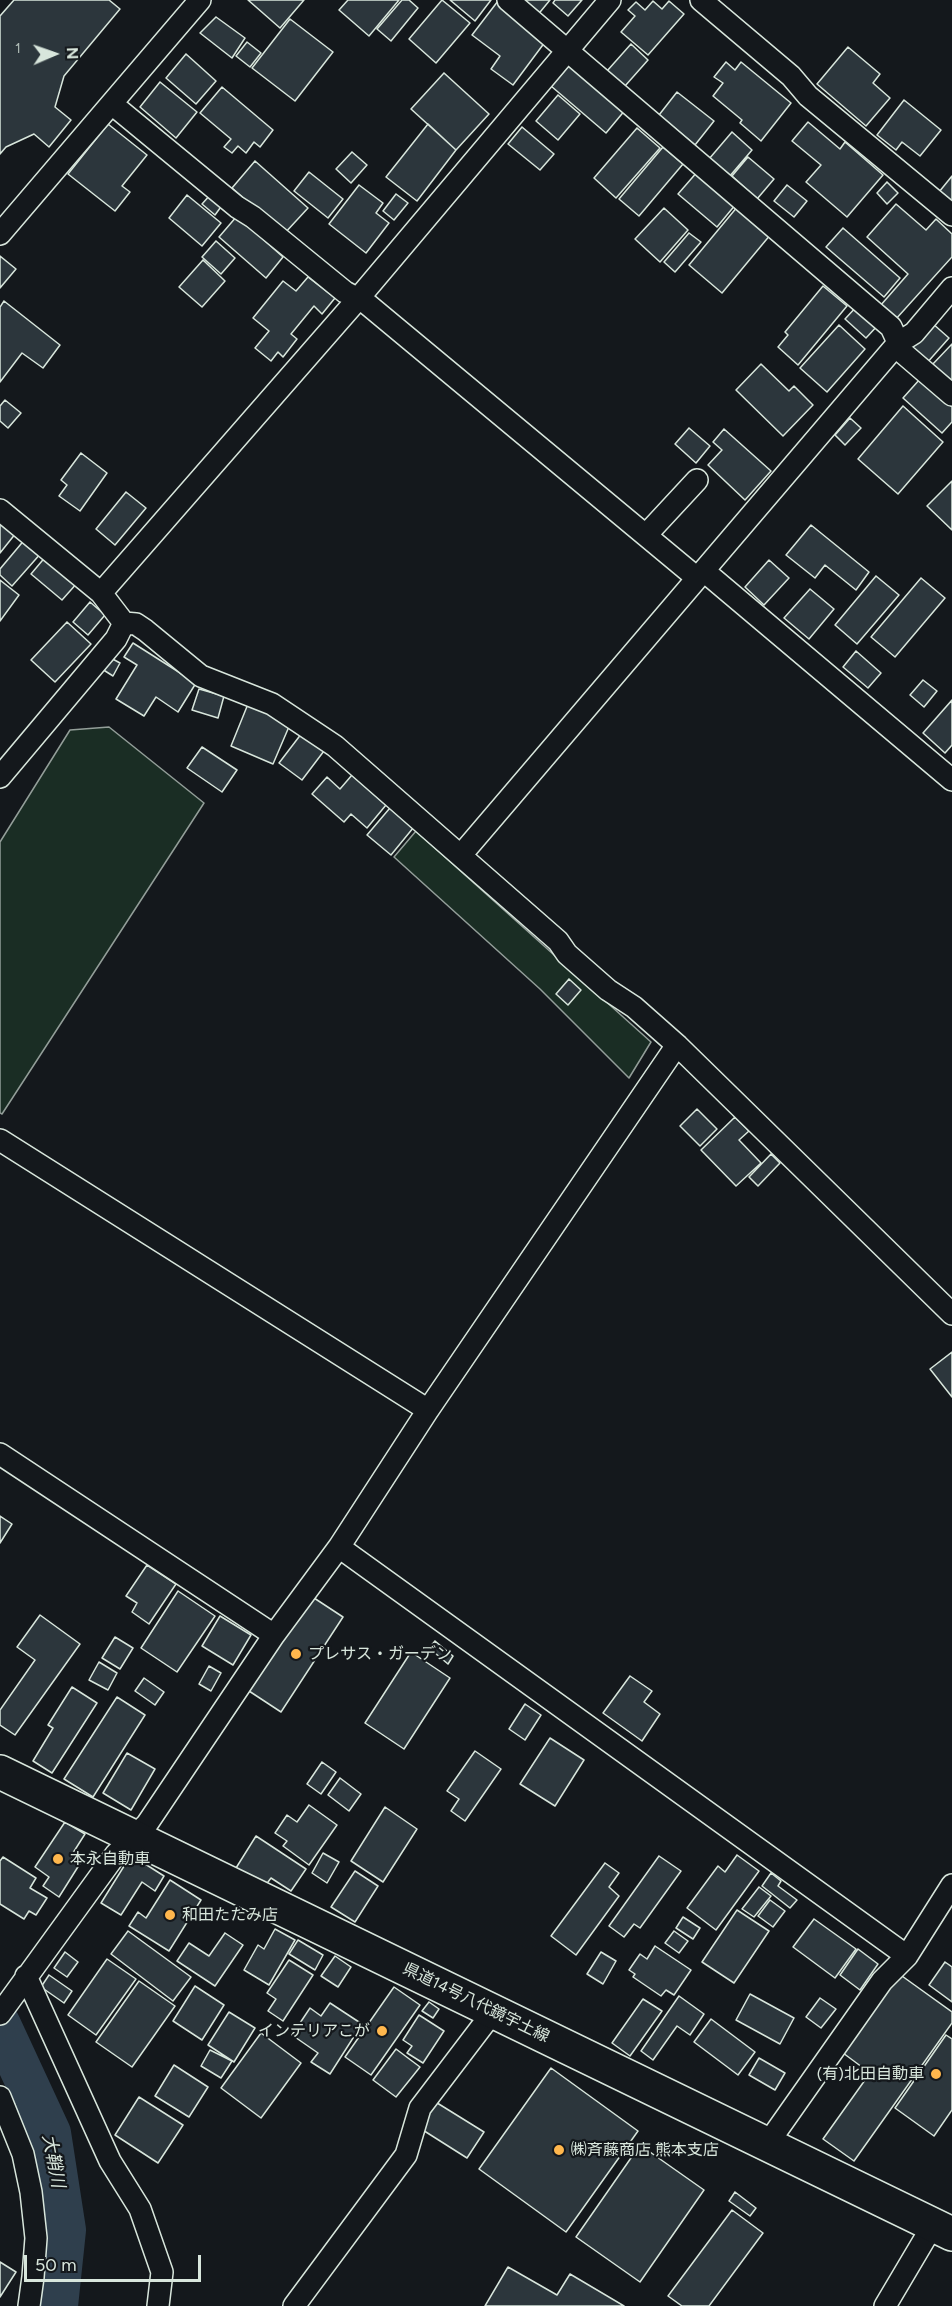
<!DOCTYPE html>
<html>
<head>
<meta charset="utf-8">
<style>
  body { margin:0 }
  #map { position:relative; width:952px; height:2306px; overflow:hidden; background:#14181c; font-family:Figtree,sans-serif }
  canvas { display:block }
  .north { position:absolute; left:24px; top:24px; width:60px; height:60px; -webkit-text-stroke:4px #14181c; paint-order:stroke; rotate:88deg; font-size:16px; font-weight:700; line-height:24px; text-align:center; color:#d8e6dc }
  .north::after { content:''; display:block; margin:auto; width:21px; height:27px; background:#d8e6dc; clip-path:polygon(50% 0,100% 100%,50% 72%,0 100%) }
  .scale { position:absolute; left:24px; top:2255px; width:177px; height:27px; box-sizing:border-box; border:3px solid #d8e6dc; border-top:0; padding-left:8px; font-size:18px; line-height:21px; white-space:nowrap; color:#d8e6dc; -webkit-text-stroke:4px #14181c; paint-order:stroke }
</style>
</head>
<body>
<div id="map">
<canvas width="952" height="2306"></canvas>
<div class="north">N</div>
<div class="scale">50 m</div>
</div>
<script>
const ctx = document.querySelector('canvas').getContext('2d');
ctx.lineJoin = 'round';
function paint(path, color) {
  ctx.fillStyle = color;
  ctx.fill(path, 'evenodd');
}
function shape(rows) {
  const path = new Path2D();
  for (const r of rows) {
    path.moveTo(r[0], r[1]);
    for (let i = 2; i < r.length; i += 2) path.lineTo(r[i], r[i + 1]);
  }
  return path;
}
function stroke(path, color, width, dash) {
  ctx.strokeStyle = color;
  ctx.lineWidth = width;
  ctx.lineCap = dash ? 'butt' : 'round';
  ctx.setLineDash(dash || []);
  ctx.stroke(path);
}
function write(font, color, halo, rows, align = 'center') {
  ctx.font = font + ' Figtree,"Noto Sans JP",sans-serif';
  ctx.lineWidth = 4.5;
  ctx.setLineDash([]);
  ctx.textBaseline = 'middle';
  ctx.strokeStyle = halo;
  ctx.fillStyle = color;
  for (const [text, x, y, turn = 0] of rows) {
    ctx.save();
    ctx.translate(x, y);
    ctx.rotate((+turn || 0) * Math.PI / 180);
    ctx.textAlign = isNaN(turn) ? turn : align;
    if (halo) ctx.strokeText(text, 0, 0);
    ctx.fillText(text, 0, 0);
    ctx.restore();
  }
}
const green = shape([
  [109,727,204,803,2,1114,0,1113,0,842,70,730,109,727],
  [416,831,651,1042,629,1078,540,989,394,857,416,831]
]);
paint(green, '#1a2d24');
stroke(green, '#939e99', 1.5);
stroke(shape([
  [0,2025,50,2133,65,2230,57,2306]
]), '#2f3f4d', 42);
const building = shape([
  [14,0,109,0,120,9,64,76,55,107,71,120,49,147,34,134,6,147,0,154,0,16,14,0],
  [248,0,304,0,280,28,248,0],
  [348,0,399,0,369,36,339,10,348,0],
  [402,0,409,0,418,8,391,41,377,29,402,0],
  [442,0,470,23,436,63,409,39,442,0],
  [450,0,491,0,475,21,450,0],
  [515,0,550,0,536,17,515,0],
  [555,0,582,0,568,16,553,3,555,0],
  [498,1,548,38,513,85,491,69,500,56,472,35,498,1],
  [653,1,662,9,669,1,684,14,648,55,621,32,635,16,628,10,636,2,645,10,653,1],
  [216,17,245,38,232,58,200,33,216,17],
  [290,19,333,52,295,101,252,68,290,19],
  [247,42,261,53,250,67,236,56,247,42],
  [631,44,648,60,625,86,607,71,631,44],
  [848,47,880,74,873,83,890,98,866,126,817,84,848,47],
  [186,54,216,81,196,104,166,78,186,54],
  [726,62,735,70,741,62,791,103,761,141,740,123,742,120,713,96,723,83,714,77,726,62],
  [571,63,626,109,606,133,551,86,571,63],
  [444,73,489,114,456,150,411,109,444,73],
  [160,82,197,112,176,138,140,107,160,82],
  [222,87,273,130,260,147,254,142,246,153,238,146,232,153,224,147,231,139,200,113,222,87],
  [677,92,714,121,695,145,659,115,677,92],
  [558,95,580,114,558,140,536,121,558,95],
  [904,100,941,130,920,156,902,142,896,150,877,135,904,100],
  [808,122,840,149,845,142,883,175,847,217,806,182,821,165,792,141,808,122],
  [108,124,147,155,122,186,130,192,115,211,68,174,108,124],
  [428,124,456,150,417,201,386,177,428,124],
  [522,127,554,154,540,170,508,144,522,127],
  [637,128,660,148,616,198,594,178,637,128],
  [732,132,752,150,729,177,709,159,732,132],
  [663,147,683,164,639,216,619,199,663,147],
  [352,152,367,165,351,183,336,169,352,152],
  [748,157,774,179,757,199,732,176,748,157],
  [255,161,308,208,284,234,232,188,255,161],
  [698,171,736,204,717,227,678,194,698,171],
  [309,172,343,199,328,218,294,191,309,172],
  [952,176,952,203,939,192,952,176],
  [887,182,898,193,887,204,877,193,887,182],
  [359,185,383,203,376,213,389,223,366,253,329,224,359,185],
  [787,185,807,201,794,217,774,201,787,185],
  [211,194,223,204,215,215,202,204,211,194],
  [396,194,408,203,394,220,383,211,396,194],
  [187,195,221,223,202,246,169,218,187,195],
  [896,204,926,230,936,219,952,234,952,257,895,320,880,306,908,274,867,237,896,204],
  [738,206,771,234,722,293,689,265,738,206],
  [664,208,688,230,660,262,635,239,664,208],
  [237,216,283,257,266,278,219,237,237,216],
  [843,228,900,278,884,297,826,247,843,228],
  [689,233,701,242,675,272,664,262,689,233],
  [216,241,235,258,221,274,202,257,216,241],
  [0,256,16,269,0,288,0,256],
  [203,260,225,281,202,307,179,287,203,260],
  [308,277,335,298,322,314,314,306,291,334,297,339,283,357,278,352,271,361,255,348,269,331,253,318,283,281,296,291,308,277],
  [823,286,847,306,798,365,778,347,788,335,785,332,823,286],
  [4,301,60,345,43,368,22,353,0,382,0,307,4,301],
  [858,305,879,324,866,338,845,319,858,305],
  [932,323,949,338,926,364,909,348,932,323],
  [839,325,865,349,827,392,800,368,839,325],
  [952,344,952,379,948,383,931,366,952,344],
  [761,364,789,391,794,386,813,405,783,436,736,390,761,364],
  [920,379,952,407,952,422,942,433,903,398,920,379],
  [5,400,21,413,8,428,0,421,0,406,5,400],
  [903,406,943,442,898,494,858,459,903,406],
  [850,418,861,428,845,445,835,435,850,418],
  [689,428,710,446,696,463,675,444,689,428],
  [724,429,771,471,745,500,708,465,722,450,713,442,724,429],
  [81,453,107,473,80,511,59,496,67,485,61,480,81,453],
  [952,481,952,530,927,506,952,481],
  [126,492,146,508,115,545,96,529,126,492],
  [0,520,16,533,0,553,0,520],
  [811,525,869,572,856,590,825,565,815,578,786,555,811,525],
  [26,538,42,552,12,586,0,575,0,569,26,538],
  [47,555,78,582,62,600,31,574,47,555],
  [769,560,789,578,764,605,745,587,769,560],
  [876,576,899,595,857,644,835,625,876,576],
  [921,578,945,598,895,657,871,637,921,578],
  [0,580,19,595,0,621,0,580],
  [810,589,834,609,809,639,784,618,810,589],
  [90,602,105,615,88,635,73,622,90,602],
  [67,622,91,644,55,682,31,660,67,622],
  [133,643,196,683,178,712,156,697,144,716,116,699,137,665,124,657,133,643],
  [856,651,881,673,868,688,843,667,856,651],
  [109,657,120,663,113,676,102,669,109,657],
  [923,680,937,691,924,707,910,695,923,680],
  [199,689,224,696,218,718,192,710,199,689],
  [952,700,952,745,945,753,923,733,952,700],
  [248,704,291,722,273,764,231,746,248,704],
  [305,729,327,747,302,780,279,763,305,729],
  [202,747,237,770,222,792,187,768,202,747],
  [352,775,386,805,367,828,351,814,344,822,312,794,327,777,340,789,352,775],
  [395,802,418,822,391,855,367,835,395,802],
  [569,979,581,990,568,1005,556,994,569,979],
  [697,1109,717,1129,700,1146,680,1126,697,1109],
  [735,1117,749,1131,739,1140,761,1163,736,1186,701,1150,735,1117],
  [771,1154,780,1163,758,1186,749,1177,771,1154],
  [952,1352,952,1397,930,1369,952,1352],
  [0,1516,12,1524,0,1543,0,1516],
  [147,1565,176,1584,149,1624,132,1612,137,1603,126,1596,147,1565],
  [178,1591,215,1616,177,1672,141,1648,178,1591],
  [311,1596,343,1617,281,1712,249,1691,311,1596],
  [40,1615,80,1644,15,1735,0,1725,0,1710,35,1660,17,1647,40,1615],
  [220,1616,251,1635,233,1665,202,1646,220,1616],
  [115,1637,133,1648,120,1669,102,1658,115,1637],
  [435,1641,453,1656,448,1664,429,1648,435,1641],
  [411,1652,450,1678,404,1749,365,1723,411,1652],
  [99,1662,117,1673,108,1690,89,1680,99,1662],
  [209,1666,221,1673,211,1691,199,1684,209,1666],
  [630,1676,652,1691,644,1702,660,1714,642,1741,603,1713,630,1676],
  [144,1678,164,1692,155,1705,135,1691,144,1678],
  [72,1687,97,1703,52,1773,33,1761,53,1728,48,1725,72,1687],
  [117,1697,145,1715,93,1797,64,1779,117,1697],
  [525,1704,541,1715,525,1740,509,1729,525,1704],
  [550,1738,584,1760,555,1806,520,1784,550,1738],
  [475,1751,501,1769,465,1821,451,1811,459,1799,447,1791,475,1751],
  [127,1753,155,1769,131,1810,103,1793,127,1753],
  [322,1762,336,1772,321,1794,307,1784,322,1762],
  [340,1778,361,1794,349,1811,328,1795,340,1778],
  [309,1805,337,1825,309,1865,283,1846,287,1841,275,1833,287,1815,297,1822,309,1805],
  [385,1807,417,1829,383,1882,351,1861,385,1807],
  [65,1822,85,1834,71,1856,81,1862,59,1897,43,1886,49,1877,35,1867,65,1822],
  [256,1836,306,1869,291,1891,271,1878,265,1886,236,1868,256,1836],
  [323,1853,339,1862,327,1883,312,1873,323,1853],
  [131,1855,164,1876,155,1891,142,1882,121,1915,101,1903,131,1855],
  [737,1855,759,1871,716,1930,687,1908,718,1866,725,1872,737,1855],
  [659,1856,681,1871,640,1928,634,1924,624,1937,609,1926,659,1856],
  [3,1857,36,1878,30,1888,47,1898,36,1915,29,1911,24,1919,0,1904,0,1861,3,1857],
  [605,1863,619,1873,609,1887,619,1896,576,1955,551,1936,605,1863],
  [355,1871,378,1886,355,1922,331,1907,355,1871],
  [771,1873,781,1881,778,1886,797,1900,790,1908,762,1886,771,1873],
  [170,1880,201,1900,169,1951,129,1926,138,1912,146,1918,170,1880],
  [759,1887,771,1896,754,1917,742,1909,759,1887],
  [770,1900,785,1911,773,1927,758,1916,770,1900],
  [737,1910,769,1931,734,1983,702,1962,737,1910],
  [683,1917,700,1928,693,1939,676,1928,683,1917],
  [814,1919,856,1949,835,1978,793,1947,814,1919],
  [275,1929,295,1940,269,1985,244,1970,258,1945,264,1949,275,1929],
  [128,1931,191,1977,173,2001,111,1954,128,1931],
  [674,1931,688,1941,679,1953,665,1943,674,1931],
  [225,1933,243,1945,215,1986,177,1961,189,1943,209,1956,225,1933],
  [298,1940,323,1955,315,1970,289,1954,298,1940],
  [655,1946,691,1970,674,1995,666,1990,661,1996,633,1977,635,1974,629,1970,640,1954,647,1959,655,1946],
  [858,1949,878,1964,860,1990,840,1975,858,1949],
  [65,1952,78,1962,67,1977,54,1968,65,1952],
  [601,1952,616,1961,603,1984,587,1974,601,1952],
  [335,1956,351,1967,338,1987,321,1976,335,1956],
  [107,1959,136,1979,96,2035,68,2015,107,1959],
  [289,1960,313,1975,283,2021,268,2011,276,1999,267,1993,289,1960],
  [945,1962,952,1967,952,2002,929,1985,945,1962],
  [895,1971,952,2012,952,2023,854,2161,823,2139,870,2073,839,2050,895,1971],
  [49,1975,72,1991,64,2003,41,1987,49,1975],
  [139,1981,175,2006,132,2067,96,2042,139,1981],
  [195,1986,224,2005,202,2040,173,2021,195,1986],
  [394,1987,420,2005,371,2075,345,2057,394,1987],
  [750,1994,794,2018,780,2044,736,2020,750,1994],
  [679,1996,704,2014,690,2035,677,2026,653,2060,641,2051,679,1996],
  [820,1998,836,2009,821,2028,806,2017,820,1998],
  [643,1999,662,2011,630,2056,612,2043,643,1999],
  [429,2002,439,2009,433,2018,422,2011,429,2002],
  [330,2003,362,2024,330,2074,311,2062,318,2053,292,2035,310,2008,321,2016,330,2003],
  [229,2012,255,2028,234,2062,208,2045,229,2012],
  [419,2015,444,2031,423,2063,407,2053,412,2046,403,2040,419,2015],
  [711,2019,755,2052,738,2075,694,2042,711,2019],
  [261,2033,301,2063,261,2118,221,2088,261,2033],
  [946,2035,952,2039,952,2110,934,2136,895,2108,946,2035],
  [396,2049,420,2067,396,2097,373,2080,396,2049],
  [210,2050,232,2061,221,2078,201,2066,210,2050],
  [759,2058,785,2073,775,2090,749,2075,759,2058],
  [174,2065,208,2087,189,2117,155,2096,174,2065],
  [551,2068,638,2131,566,2232,479,2169,551,2068],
  [139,2097,183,2125,158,2163,115,2135,139,2097],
  [434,2101,484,2132,467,2158,418,2127,434,2101],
  [640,2145,704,2190,640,2282,576,2237,640,2145],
  [735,2192,756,2208,750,2216,729,2201,735,2192],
  [732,2210,763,2233,709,2306,682,2306,668,2296,732,2210],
  [0,2262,16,2272,0,2297,0,2262],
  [508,2267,557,2295,570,2274,624,2306,485,2306,508,2267]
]);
paint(building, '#2c363c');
stroke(building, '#d8e6dc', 1.5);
const minor = shape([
  [508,0,891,327,903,353,952,395],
  [701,0,791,76,808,96,952,215],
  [112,104,237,207,253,217,345,292,366,303,697,578],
  [0,234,200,0],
  [0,510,101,593,124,623],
  [646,535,697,480],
  [704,571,952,780],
  [101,593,357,300,610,0],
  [124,623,136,624,145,630,201,676,272,704,335,746,558,941,567,954,608,990,634,1007,677,1045,952,1314],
  [0,777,116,639,124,623],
  [461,855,898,343,914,333,952,288],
  [0,1140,428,1410],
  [0,1454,274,1635],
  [339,1547,907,1956],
  [26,1976,110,2161,140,2209,162,2272,158,2306],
  [0,2014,116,1854,147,1824,274,1635,339,1547,428,1410,677,1045],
  [0,2097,23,2154,31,2192,36,2238,33,2277,29,2306],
  [768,2143,882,1981,907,1956,952,1885],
  [294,2306,406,2155,420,2108,493,2012],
  [885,2306,933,2225]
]);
const primary = shape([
  [0,1772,952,2234]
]);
stroke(minor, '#d8e6dc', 24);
stroke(primary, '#d8e6dc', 36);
stroke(minor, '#14181c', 21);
stroke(primary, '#14181c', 33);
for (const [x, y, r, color] of [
  [296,1654,6,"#ffb74d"],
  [58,1859,6,"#ffb74d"],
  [170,1915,6,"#ffb74d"],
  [382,2031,6,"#ffb74d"],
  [936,2074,6,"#ffb74d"],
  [559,2150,6,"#ffb74d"]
]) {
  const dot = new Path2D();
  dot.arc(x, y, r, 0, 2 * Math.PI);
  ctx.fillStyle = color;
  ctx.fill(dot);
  stroke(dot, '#14181c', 2);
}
write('14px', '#adbab4', null, [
  ["1",18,49]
]);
write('16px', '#d8e6dc', '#14181c', [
  ["プレサス・ガーデン",308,1654],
  ["本永自動車",70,1859],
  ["和田たたみ店",182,1915],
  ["インテリアこが",370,2031,"right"],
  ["(有)北田自動車",924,2074,"right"],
  ["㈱斉藤商店 熊本支店",571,2150]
], 'left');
write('16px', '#d8e6dc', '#14181c', [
  ["県道14号八代鏡宇土線",476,2003,26]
]);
write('italic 18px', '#d8e6dc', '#14181c', [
  ["大鞘川",53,2161,79]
]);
</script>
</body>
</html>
